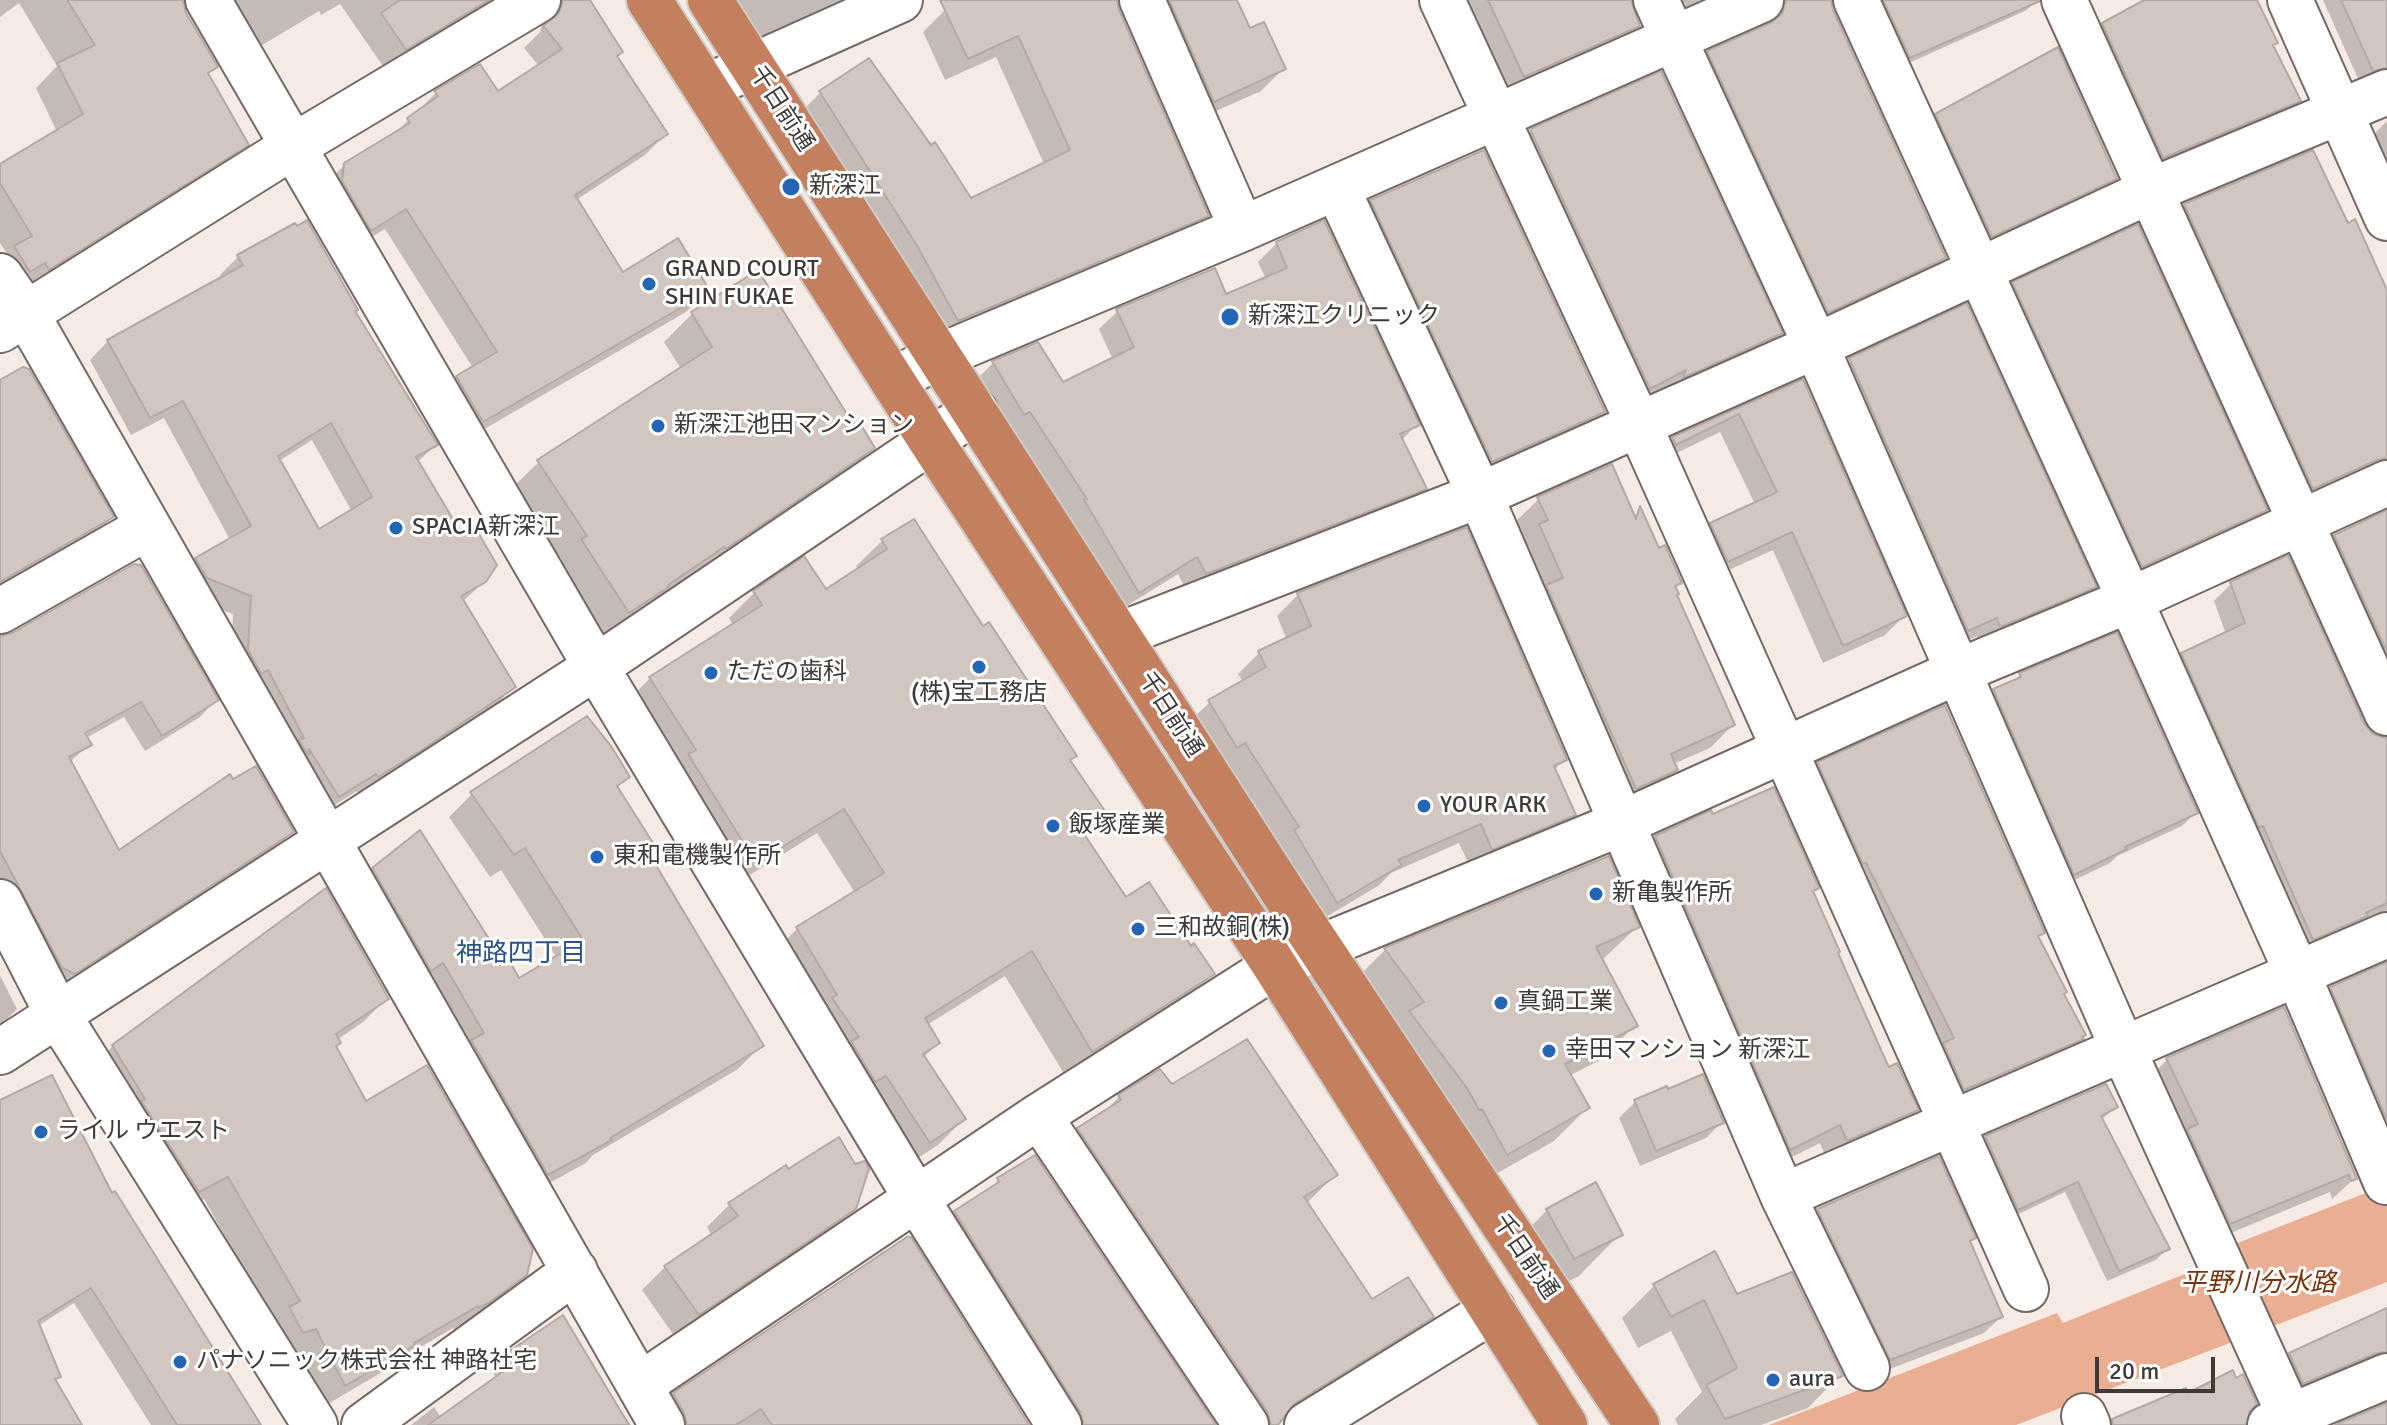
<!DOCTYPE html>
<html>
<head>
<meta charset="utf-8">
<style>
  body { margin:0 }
  #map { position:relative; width:2387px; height:1425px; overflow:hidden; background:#f6eae4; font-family:Signika,sans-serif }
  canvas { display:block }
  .scale { position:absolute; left:2095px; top:1357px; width:120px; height:36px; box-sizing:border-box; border:4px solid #3f3a38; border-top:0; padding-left:10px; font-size:24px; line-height:28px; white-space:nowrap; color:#3f3a38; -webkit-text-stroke:6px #fff; paint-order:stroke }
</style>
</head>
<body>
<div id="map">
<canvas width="2387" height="1425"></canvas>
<div class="scale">20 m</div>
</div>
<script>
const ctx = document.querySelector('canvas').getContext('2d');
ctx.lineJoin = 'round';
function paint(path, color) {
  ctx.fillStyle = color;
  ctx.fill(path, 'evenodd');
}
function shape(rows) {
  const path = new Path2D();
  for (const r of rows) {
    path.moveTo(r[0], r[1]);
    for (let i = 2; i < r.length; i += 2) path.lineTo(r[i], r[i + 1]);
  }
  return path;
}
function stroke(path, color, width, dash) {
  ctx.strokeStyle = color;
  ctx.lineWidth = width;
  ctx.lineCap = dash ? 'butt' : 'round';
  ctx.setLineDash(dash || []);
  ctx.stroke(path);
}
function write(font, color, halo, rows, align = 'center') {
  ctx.font = font + ' Signika,"Noto Sans JP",sans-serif';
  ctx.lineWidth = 6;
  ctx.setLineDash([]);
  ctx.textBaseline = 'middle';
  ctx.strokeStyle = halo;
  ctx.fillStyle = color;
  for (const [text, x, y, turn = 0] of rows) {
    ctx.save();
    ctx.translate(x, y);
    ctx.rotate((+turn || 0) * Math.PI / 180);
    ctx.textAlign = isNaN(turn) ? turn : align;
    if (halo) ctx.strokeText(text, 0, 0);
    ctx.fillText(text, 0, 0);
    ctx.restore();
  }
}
paint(shape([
  [2379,1188,2387,1191,2387,1282,2240,1339,2016,1425,1769,1425,2057,1313,2063,1323,2207,1265,2204,1256]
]), '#eaae92');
paint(shape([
  [0,0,181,0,185,13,216,67,207,76,246,144,223,167,26,291,0,263,8,255,0,243,0,167,57,132,36,88,57,66,19,3,0,17],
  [224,0,500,0,385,69,340,4,321,15,319,11,254,50],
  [530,0,586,0,615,57,666,134,645,155,576,200,622,275,707,291,686,312,462,442,436,399,457,378,473,368,385,229,350,250,323,186,345,165,390,138,436,93,497,94,539,66,524,48,540,32,543,21],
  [730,0,862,0,755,48],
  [960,0,1116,0,1117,11,1207,215,1184,238,936,342,798,115,820,93,971,201,1044,164,996,57,945,80,923,32,945,10],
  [1130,0,1235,0,1249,31,1283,69,1261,91,1191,122],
  [1458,0,1630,0,1638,25,1617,47,1503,97],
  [1649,0,1722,0,1665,25],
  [1830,0,1831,11,1944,258,1929,273,1813,327,1693,68,1708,53],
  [1869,0,2037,0,2027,10,1900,67],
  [2163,0,2256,0,2276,43,2272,47,2299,100,2286,113,2150,170,2090,38,2103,24],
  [2323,0,2387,0,2387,85,2360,83],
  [1660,74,1780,333,1762,351,1667,394,1670,385,1631,406,1512,150,1531,131],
  [1937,115,2115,178,2104,190,1980,247,1925,127],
  [2387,121,2387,166,2373,135],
  [1371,202,1603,412,1587,427,1476,476,1356,217],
  [2185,206,2347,226,2387,294,2387,483,2296,505,2168,223],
  [1277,243,1417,424,1401,441,1424,488,1406,507,1187,592,1178,574,1120,610,975,381,993,363,1063,384,1113,360,1099,329,1118,311,1225,297,1266,279,1258,262],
  [238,257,353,311,435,445,417,463,485,581,462,602,513,687,495,706,399,769,359,794,357,791,320,814,230,669,233,614,188,597,178,578,196,559,230,540,164,418,131,435,90,360,108,341,222,279,220,275],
  [312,440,352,512,318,532,279,461],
  [757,272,844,412,873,448,845,476,648,605,601,639,511,489,539,462,681,369,664,342,692,314],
  [2014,284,2265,509,2248,527,2125,583,1996,301],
  [1966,306,2094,586,2074,606,1980,645,1977,636,1948,649,1830,380,1850,360],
  [0,382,112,517,95,534,0,588],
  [1802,382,1904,616,1885,635,1823,663,1773,550,1709,579,1693,544,1712,525,1755,504,1720,432,1656,463,1654,458,1673,439],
  [1539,499,1633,517,1640,510,1658,550,1680,582,1674,588,1675,595,1733,725,1710,748,1673,764,1675,770,1653,793,1613,811,1517,548,1524,541,1516,521],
  [2387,513,2387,707,2318,554,2335,536],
  [913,522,1104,814,1083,836,1125,900,1190,948,1213,974,1187,1000,1066,1077,1005,976,927,1025,938,1043,923,1058,964,1119,938,1145,904,1167,771,955,797,929,855,893,817,833,729,888,625,704,650,678,733,626,729,618,754,593,825,592,859,570,856,566,882,541],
  [2231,584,2371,734,2387,739,2387,935,2296,955,2165,672,2182,654,2226,634,2214,601],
  [1298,595,1565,759,1554,770,1574,814,1553,835,1471,869,1459,843,1391,873,1378,886,1316,923,1189,722,1210,702,1243,682,1238,674,1259,653,1287,640,1277,616],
  [0,638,216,700,200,717,145,751,124,717,86,738,89,744,70,762,118,853,292,832,275,848,57,990,0,900],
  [2020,675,2196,812,2182,826,2117,856,2110,863,2060,887,1981,705,1994,691,2012,684],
  [1819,764,2043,932,2037,938,2081,1038,2069,1051,1952,1101,1806,776],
  [628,776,616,788,663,862,656,868,762,1045,738,1069,593,1155,586,1163,524,1197,350,892,373,869,505,967,519,981,557,958,501,870,490,877,449,817,472,794],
  [1656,837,1817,888,1812,893,1884,1062,1916,1110,1896,1130,1827,1160,1820,1143,1770,1168,1636,857],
  [1608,858,1637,927,1601,961,1635,1025,1602,1059,1569,1076,1587,1108,1554,1141,1473,1187,1352,983,1385,950],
  [2387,964,2387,1173,2314,1006,2331,988],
  [0,975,17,1009,0,1026],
  [387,998,363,1022,337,1040,334,1047,366,1103,525,1274,500,1299,467,1323,455,1330,453,1328,397,1361,389,1368,321,1408,204,1199,174,1215,89,1070,113,1046],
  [2283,1009,2355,1178,2332,1199,2330,1192,2211,1241,2148,1078,2167,1060],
  [1172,1087,1335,1175,1306,1204,1372,1302,1431,1317,1398,1350,1277,1425,1221,1425,1046,1163,1079,1130,1101,1115,1119,1097],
  [1635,1102,1722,1122,1706,1138,1640,1166,1619,1118],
  [0,1103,111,1196,259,1425,151,1425,74,1303,38,1326,58,1376,55,1380,81,1425,0,1425],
  [2116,1107,2101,1120,2168,1248,2156,1260,2107,1281,2065,1192,2006,1220,1974,1150,1986,1138],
  [998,1180,1213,1425,1060,1425,938,1230,955,1213,986,1193],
  [730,1204,854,1208,831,1232,675,1337,642,1290,665,1267,712,1236,707,1227],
  [1547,1210,1620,1234,1579,1276,1532,1299,1506,1252],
  [1818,1210,1968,1242,2001,1317,1984,1333,1874,1375,1802,1227],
  [1654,1286,1736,1296,1840,1375,1808,1408,1761,1425,1678,1425,1675,1419,1702,1392,1671,1331,1638,1348,1622,1318],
  [2387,1310,2387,1380,2284,1402,2271,1374,2290,1355],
  [509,1353,618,1411,620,1409,631,1425,411,1425,434,1407,441,1418,497,1379,492,1371],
  [674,1394,1027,1425,664,1425,657,1412]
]), '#0003');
const building = shape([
  [67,0,183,0,186,13,218,67,208,73,249,145,49,270,45,263,30,272,14,246,32,236,0,183,0,164,83,114,57,63,95,45,67,0],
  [400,0,489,0,406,50,381,13,400,0],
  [563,0,590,0,623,52,617,56,668,134,575,195,623,272,678,238,710,291,483,422,456,376,497,352,406,209,371,231,342,181,344,163,410,123,407,118,438,96,434,91,480,64,498,91,562,49,543,26,559,13,563,0],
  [940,0,1117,0,1119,10,1209,216,958,321,916,244,819,91,869,58,931,145,935,142,971,198,1070,150,1018,36,968,59,940,0],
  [1169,0,1237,0,1250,28,1264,22,1286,69,1214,102,1169,0],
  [1488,0,1631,0,1640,26,1524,77,1488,0],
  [1786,0,1831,0,1833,10,1946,258,1828,313,1707,51,1772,22,1782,14,1786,0],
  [1883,0,2039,0,2040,1,1910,58,1883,0],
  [2144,0,2257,0,2278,43,2273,45,2301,101,2163,158,2102,23,2144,0],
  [2341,0,2387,0,2387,68,2373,71,2341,0],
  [2058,47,2117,179,1992,237,1935,114,2058,47],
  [1661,71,1783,333,1683,378,1686,370,1650,389,1530,129,1661,71],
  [1484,150,1605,412,1492,462,1370,200,1484,150],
  [2313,150,2348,223,2355,219,2387,290,2387,458,2377,460,2313,489,2184,204,2313,150],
  [307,220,358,310,355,311,438,445,416,457,463,536,476,529,497,565,486,582,461,596,516,687,420,751,378,777,376,774,339,797,309,749,308,755,299,740,304,738,268,670,261,674,248,650,251,596,207,578,195,558,251,526,183,401,150,418,107,340,243,265,237,255,295,223,297,226,307,220],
  [331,423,372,497,319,529,278,456,331,423],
  [1324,220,1420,425,1400,434,1427,489,1206,574,1197,557,1139,593,1084,500,1087,499,1030,412,1024,415,992,361,1038,342,1063,382,1134,347,1116,309,1215,268,1226,294,1287,268,1276,242,1324,220],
  [2138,224,2268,510,2142,567,2012,282,2138,224],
  [758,270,845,411,857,427,861,425,875,448,726,549,724,547,668,585,669,587,629,613,581,539,587,536,537,460,712,347,691,312,758,270],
  [1967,303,2097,587,2000,627,1997,618,1968,631,1849,358,1967,303],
  [23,367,29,369,114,517,0,582,0,380,23,367],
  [1803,379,1907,616,1843,646,1792,532,1728,562,1710,523,1777,492,1739,414,1676,445,1672,437,1803,379],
  [1612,464,1636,519,1640,506,1659,548,1665,545,1682,583,1675,586,1679,594,1677,595,1735,725,1671,754,1678,770,1636,789,1546,585,1563,578,1539,524,1548,520,1537,497,1612,464],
  [2387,510,2387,652,2334,535,2387,510],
  [914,519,983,626,989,622,1077,756,1070,760,1107,814,1082,831,1126,897,1149,882,1191,946,1194,943,1215,974,1092,1052,1032,951,925,1018,940,1043,923,1054,966,1119,930,1143,886,1076,875,1082,851,1041,859,1037,832,998,837,995,796,927,884,873,844,809,756,863,688,754,696,750,649,677,762,605,753,591,804,556,826,589,887,549,881,539,914,519],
  [1467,527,1567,760,1554,766,1576,815,1492,850,1481,824,1398,860,1402,865,1337,903,1294,830,1299,827,1245,743,1237,748,1208,700,1266,667,1258,651,1311,626,1297,593,1467,527],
  [2288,555,2364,723,2373,734,2387,738,2387,903,2366,913,2368,916,2313,940,2263,826,2259,828,2181,653,2245,623,2230,582,2288,555],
  [134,564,141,565,219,700,162,736,141,702,85,733,92,745,69,757,119,850,230,774,233,779,256,766,294,832,75,974,62,968,0,851,0,636,12,633,134,564],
  [2117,632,2198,813,2125,847,2127,849,2074,875,1993,689,2021,677,2019,673,2117,632],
  [1945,705,2045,933,2038,936,2067,992,2064,994,2086,1035,2082,1037,2084,1039,1964,1090,1943,1043,1954,1038,1866,863,1863,864,1817,762,1945,705],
  [587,716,611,746,630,777,617,786,665,862,657,867,764,1046,610,1138,612,1140,548,1175,471,1040,484,1033,443,963,431,971,372,868,420,830,505,964,510,962,519,978,583,940,525,848,514,855,470,792,587,716],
  [1774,787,1819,888,1813,891,1840,952,1838,953,1886,1061,1889,1067,1897,1063,1919,1110,1847,1141,1840,1125,1790,1150,1655,836,1711,810,1713,814,1774,787],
  [1609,856,1640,927,1596,947,1638,1026,1565,1064,1590,1108,1507,1155,1482,1109,1479,1110,1467,1088,1409,1011,1424,1002,1384,948,1609,856],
  [326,888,389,999,336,1034,341,1043,336,1046,366,1101,427,1065,533,1249,527,1275,493,1300,479,1308,478,1306,414,1343,415,1345,345,1386,316,1329,303,1333,289,1307,300,1301,228,1177,199,1192,141,1101,145,1099,112,1045,326,888],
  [2387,962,2387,1120,2330,987,2387,962],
  [2284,1007,2357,1179,2351,1181,2349,1175,2230,1224,2187,1129,2198,1124,2166,1058,2284,1007],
  [1247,1039,1338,1175,1304,1197,1372,1299,1408,1277,1434,1317,1294,1404,1278,1425,1271,1425,1267,1411,1077,1128,1121,1100,1118,1095,1160,1069,1172,1084,1247,1039],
  [1703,1074,1724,1123,1656,1151,1634,1100,1667,1086,1668,1089,1703,1074],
  [52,1075,112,1193,115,1191,261,1425,177,1425,91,1288,38,1321,61,1377,55,1379,82,1425,0,1425,0,1100,52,1075],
  [2106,1084,2118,1107,2101,1116,2170,1249,2119,1271,2078,1182,2018,1210,1985,1136,2106,1084],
  [839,1137,855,1164,865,1161,869,1169,856,1209,699,1315,664,1266,738,1216,728,1203,786,1165,788,1169,839,1137],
  [1035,1155,1216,1425,1084,1425,1080,1412,954,1211,999,1182,997,1178,1035,1155],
  [1939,1156,1976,1238,1970,1241,2003,1317,1890,1360,1817,1209,1939,1156],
  [1596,1182,1623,1235,1574,1259,1546,1209,1596,1182],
  [907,1237,911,1237,1029,1425,772,1425,761,1409,736,1425,687,1425,684,1413,673,1393,907,1237],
  [1715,1251,1737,1294,1792,1272,1843,1376,1725,1419,1706,1385,1737,1368,1704,1300,1671,1317,1653,1284,1715,1251],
  [2387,1308,2387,1352,2377,1353,2303,1384,2289,1353,2387,1308],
  [563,1315,629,1425,428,1425,515,1363,508,1352,563,1315],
  [2233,1370,2236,1378,2243,1374,2257,1404,2250,1411,2246,1425,2113,1425,2112,1419,2186,1388,2188,1393,2233,1370],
  [2387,1403,2387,1425,2335,1425,2387,1403]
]);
paint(building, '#d2c6c0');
stroke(building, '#b5a9a4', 2);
const minor = shape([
  [208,0,596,667,916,1198,1059,1425],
  [1142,0,1242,229],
  [1442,0,1639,425,2026,1289],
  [1656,0,1816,346,2123,1049,2294,1425],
  [1856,0,2130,600,2298,975,2386,1182],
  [2064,0,2387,713],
  [2290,0,2387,218],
  [706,87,900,0],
  [1337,188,1480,495,1783,1196,1867,1368],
  [0,276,26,313,662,1425],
  [0,330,292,147,538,0],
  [893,380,940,356,1242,229,1761,0],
  [0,611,148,527],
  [1119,635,1480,495,1816,346,2150,191,2387,92],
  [0,902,58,1015,315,1425],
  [0,1052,596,667,975,411],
  [1039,1116,1246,1425],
  [1783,1196,2387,935],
  [640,1385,1039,1116,1275,966,1622,823,1957,672,2130,600,2387,483],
  [2084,1416,2088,1425],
  [364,1425,575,1271],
  [1307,1425,1493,1310],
  [2270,1425,2387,1376]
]);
const highway = shape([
  [649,0,931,441,1275,966,1565,1425],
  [710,0,1292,906,1637,1425]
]);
stroke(minor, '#746964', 48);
stroke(highway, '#cdcccb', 48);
stroke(minor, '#fff', 44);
stroke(highway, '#c37f5e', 44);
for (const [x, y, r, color] of [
  [791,187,10,"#2565b6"],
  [649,284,8,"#2565b6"],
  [1230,317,10,"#2565b6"],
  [658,426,8,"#2565b6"],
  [396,528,8,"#2565b6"],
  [979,667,8,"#2565b6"],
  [711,673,8,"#2565b6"],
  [1424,806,8,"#2565b6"],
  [1053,826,8,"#2565b6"],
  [597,857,8,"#2565b6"],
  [1596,894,8,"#2565b6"],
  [1138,929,8,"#2565b6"],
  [1501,1003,8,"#2565b6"],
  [1549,1051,8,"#2565b6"],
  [41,1132,8,"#2565b6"],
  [180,1362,8,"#2565b6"],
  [1773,1380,8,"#2565b6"]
]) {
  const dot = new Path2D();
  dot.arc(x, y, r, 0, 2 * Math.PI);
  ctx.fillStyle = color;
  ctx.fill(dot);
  stroke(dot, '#fff', 3);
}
write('24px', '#3f3a38', '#fff', [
  ["千日前通",781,109,57],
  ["千日前通",1170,715,57],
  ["千日前通",1525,1257,56]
]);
write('24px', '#3f3a38', '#fff', [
  ["新深江",809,187],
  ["GRAND COURT",665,270],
  ["SHIN FUKAE",665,298],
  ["新深江クリニック",1248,317],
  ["新深江池田マンション",674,426],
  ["SPACIA新深江",412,528],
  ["ただの歯科",727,673],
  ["(株)宝工務店",979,694,"center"],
  ["YOUR ARK",1440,806],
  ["飯塚産業",1069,826],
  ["東和電機製作所",613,857],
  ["新亀製作所",1612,894],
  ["三和故銅(株)",1154,929],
  ["真鍋工業",1517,1003],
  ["幸田マンション 新深江",1565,1051],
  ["ライル ウエスト",57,1132],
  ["パナソニック株式会社 神路社宅",196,1362],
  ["aura",1789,1380]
], 'left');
write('26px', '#2b5389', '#fff', [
  ["神路四丁目",521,954]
]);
write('italic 26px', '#793307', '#fff', [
  ["平野川分水路",2258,1284]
]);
</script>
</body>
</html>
